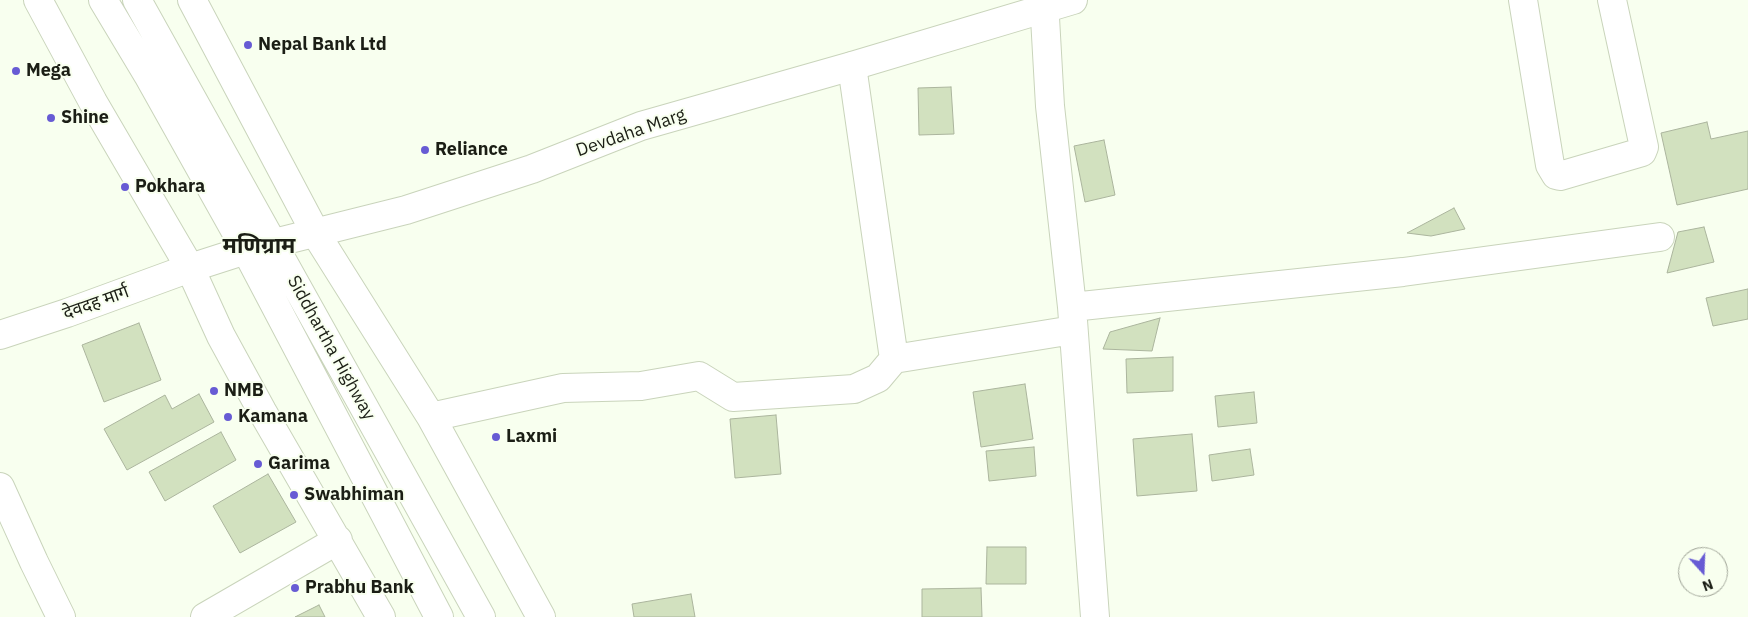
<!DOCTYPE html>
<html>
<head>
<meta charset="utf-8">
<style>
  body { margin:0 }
  #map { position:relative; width:1748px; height:617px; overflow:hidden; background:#f8ffef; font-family:"IBM Plex Sans",sans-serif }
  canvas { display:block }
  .north { position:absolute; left:1678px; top:547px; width:50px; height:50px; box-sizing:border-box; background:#f8ffef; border:1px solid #a0a598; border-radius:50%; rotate:160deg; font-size:14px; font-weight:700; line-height:20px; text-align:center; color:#1b1e15 }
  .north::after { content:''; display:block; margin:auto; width:18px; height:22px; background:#675bd4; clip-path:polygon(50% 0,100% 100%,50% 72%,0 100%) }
</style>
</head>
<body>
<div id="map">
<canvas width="1748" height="617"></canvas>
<div class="north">N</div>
</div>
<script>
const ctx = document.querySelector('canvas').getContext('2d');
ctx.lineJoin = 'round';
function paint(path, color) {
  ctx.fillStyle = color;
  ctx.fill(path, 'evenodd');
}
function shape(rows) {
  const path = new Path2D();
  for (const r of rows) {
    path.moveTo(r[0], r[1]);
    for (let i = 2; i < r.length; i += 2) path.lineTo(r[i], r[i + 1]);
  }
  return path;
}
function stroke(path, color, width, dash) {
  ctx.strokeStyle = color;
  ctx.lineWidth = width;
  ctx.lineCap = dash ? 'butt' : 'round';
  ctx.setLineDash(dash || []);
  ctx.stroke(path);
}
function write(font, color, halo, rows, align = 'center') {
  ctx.font = font + ' "IBM Plex Sans","Noto Sans Devanagari",sans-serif';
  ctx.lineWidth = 4;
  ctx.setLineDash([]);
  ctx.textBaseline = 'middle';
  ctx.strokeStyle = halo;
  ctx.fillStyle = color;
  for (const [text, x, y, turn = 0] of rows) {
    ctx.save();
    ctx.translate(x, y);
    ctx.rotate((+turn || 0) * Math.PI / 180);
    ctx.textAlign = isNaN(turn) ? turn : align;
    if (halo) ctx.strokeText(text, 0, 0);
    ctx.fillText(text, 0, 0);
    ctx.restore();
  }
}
const building = shape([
  [951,87,954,134,919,135,918,88,951,87],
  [1707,122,1711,139,1748,131,1748,189,1677,205,1661,133,1707,122],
  [1104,140,1115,195,1085,202,1074,146,1104,140],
  [1454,208,1465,229,1431,236,1407,233,1454,208],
  [1704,227,1714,262,1667,273,1678,232,1704,227],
  [1748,289,1748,319,1713,326,1706,298,1748,289],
  [1160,318,1152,351,1103,349,1110,332,1160,318],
  [139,323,161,380,104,402,82,345,139,323],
  [1173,357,1173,391,1127,393,1126,359,1173,357],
  [1025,384,1033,439,981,447,973,392,1025,384],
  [1254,392,1257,423,1218,427,1215,396,1254,392],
  [199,394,214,422,127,470,104,429,165,395,172,409,199,394],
  [776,415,781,474,735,478,730,419,776,415],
  [221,432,236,460,165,501,149,472,221,432],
  [1192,434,1197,491,1137,496,1133,439,1192,434],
  [1034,447,1036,476,989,481,986,451,1034,447],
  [1250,449,1254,475,1212,481,1209,455,1250,449],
  [268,474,296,522,240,553,213,506,268,474],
  [987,547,1026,547,1026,584,986,584,987,547],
  [981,588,982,617,922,617,922,589,981,588],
  [691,594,695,617,634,617,632,604,691,594],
  [319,605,325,617,295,617,319,605]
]);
paint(building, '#d2e1bf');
stroke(building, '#abb59d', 1);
const minor = shape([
  [38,0,93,102,190,268,221,336,262,411,381,617],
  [192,0,316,234,431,417,541,617],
  [1044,0,1050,106,1072,307,1095,617],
  [1523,0,1550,165,1556,175,1560,176,1642,152,1644,147,1612,0],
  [1072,307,1403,272,1660,237],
  [894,359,1073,330],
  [431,417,563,388,641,386,699,376,733,397,854,389,878,378,894,359,852,66],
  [0,487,34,562,61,617],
  [205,617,338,540]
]);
const major = shape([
  [0,335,67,313,190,268,246,250,406,210,532,169,641,126,852,66,1073,0]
]);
const highway = shape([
  [103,0,148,75,246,250,439,617],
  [137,0,481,617]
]);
stroke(minor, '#c9d4bb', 30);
stroke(major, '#c9d4bb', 30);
stroke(highway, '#c9d4bb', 30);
stroke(minor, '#fff', 28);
stroke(major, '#fff', 28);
stroke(highway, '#fff', 28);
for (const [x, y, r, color] of [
  [248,45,5,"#675bd4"],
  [16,71,5,"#675bd4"],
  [51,118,5,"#675bd4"],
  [425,150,5,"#675bd4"],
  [125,187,5,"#675bd4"],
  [214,391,5,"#675bd4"],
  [228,417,5,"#675bd4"],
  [496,437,5,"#675bd4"],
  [258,464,5,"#675bd4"],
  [294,495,5,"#675bd4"],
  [295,588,5,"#675bd4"]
]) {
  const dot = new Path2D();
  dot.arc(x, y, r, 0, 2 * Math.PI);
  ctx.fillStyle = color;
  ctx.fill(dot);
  stroke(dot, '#f8ffef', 2);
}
write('bold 18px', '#1b1e15', '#f8ffef', [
  ["Nepal Bank Ltd",258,45],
  ["Mega",26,71],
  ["Shine",61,118],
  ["Reliance",435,150],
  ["Pokhara",135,187],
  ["NMB",224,391],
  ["Kamana",238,417],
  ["Laxmi",506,437],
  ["Garima",268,464],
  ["Swabhiman",304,495],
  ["Prabhu Bank",305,588]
], 'left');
write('18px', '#1b1e15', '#f8ffef', [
  ["Devdaha Marg",631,133,-19],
  ["देवदह मार्ग",96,303,-20],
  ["Siddhartha Highway",331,348,61]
]);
write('bold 22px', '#1b1e15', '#f8ffef', [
  ["मणिग्राम",259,247]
]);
</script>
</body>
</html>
